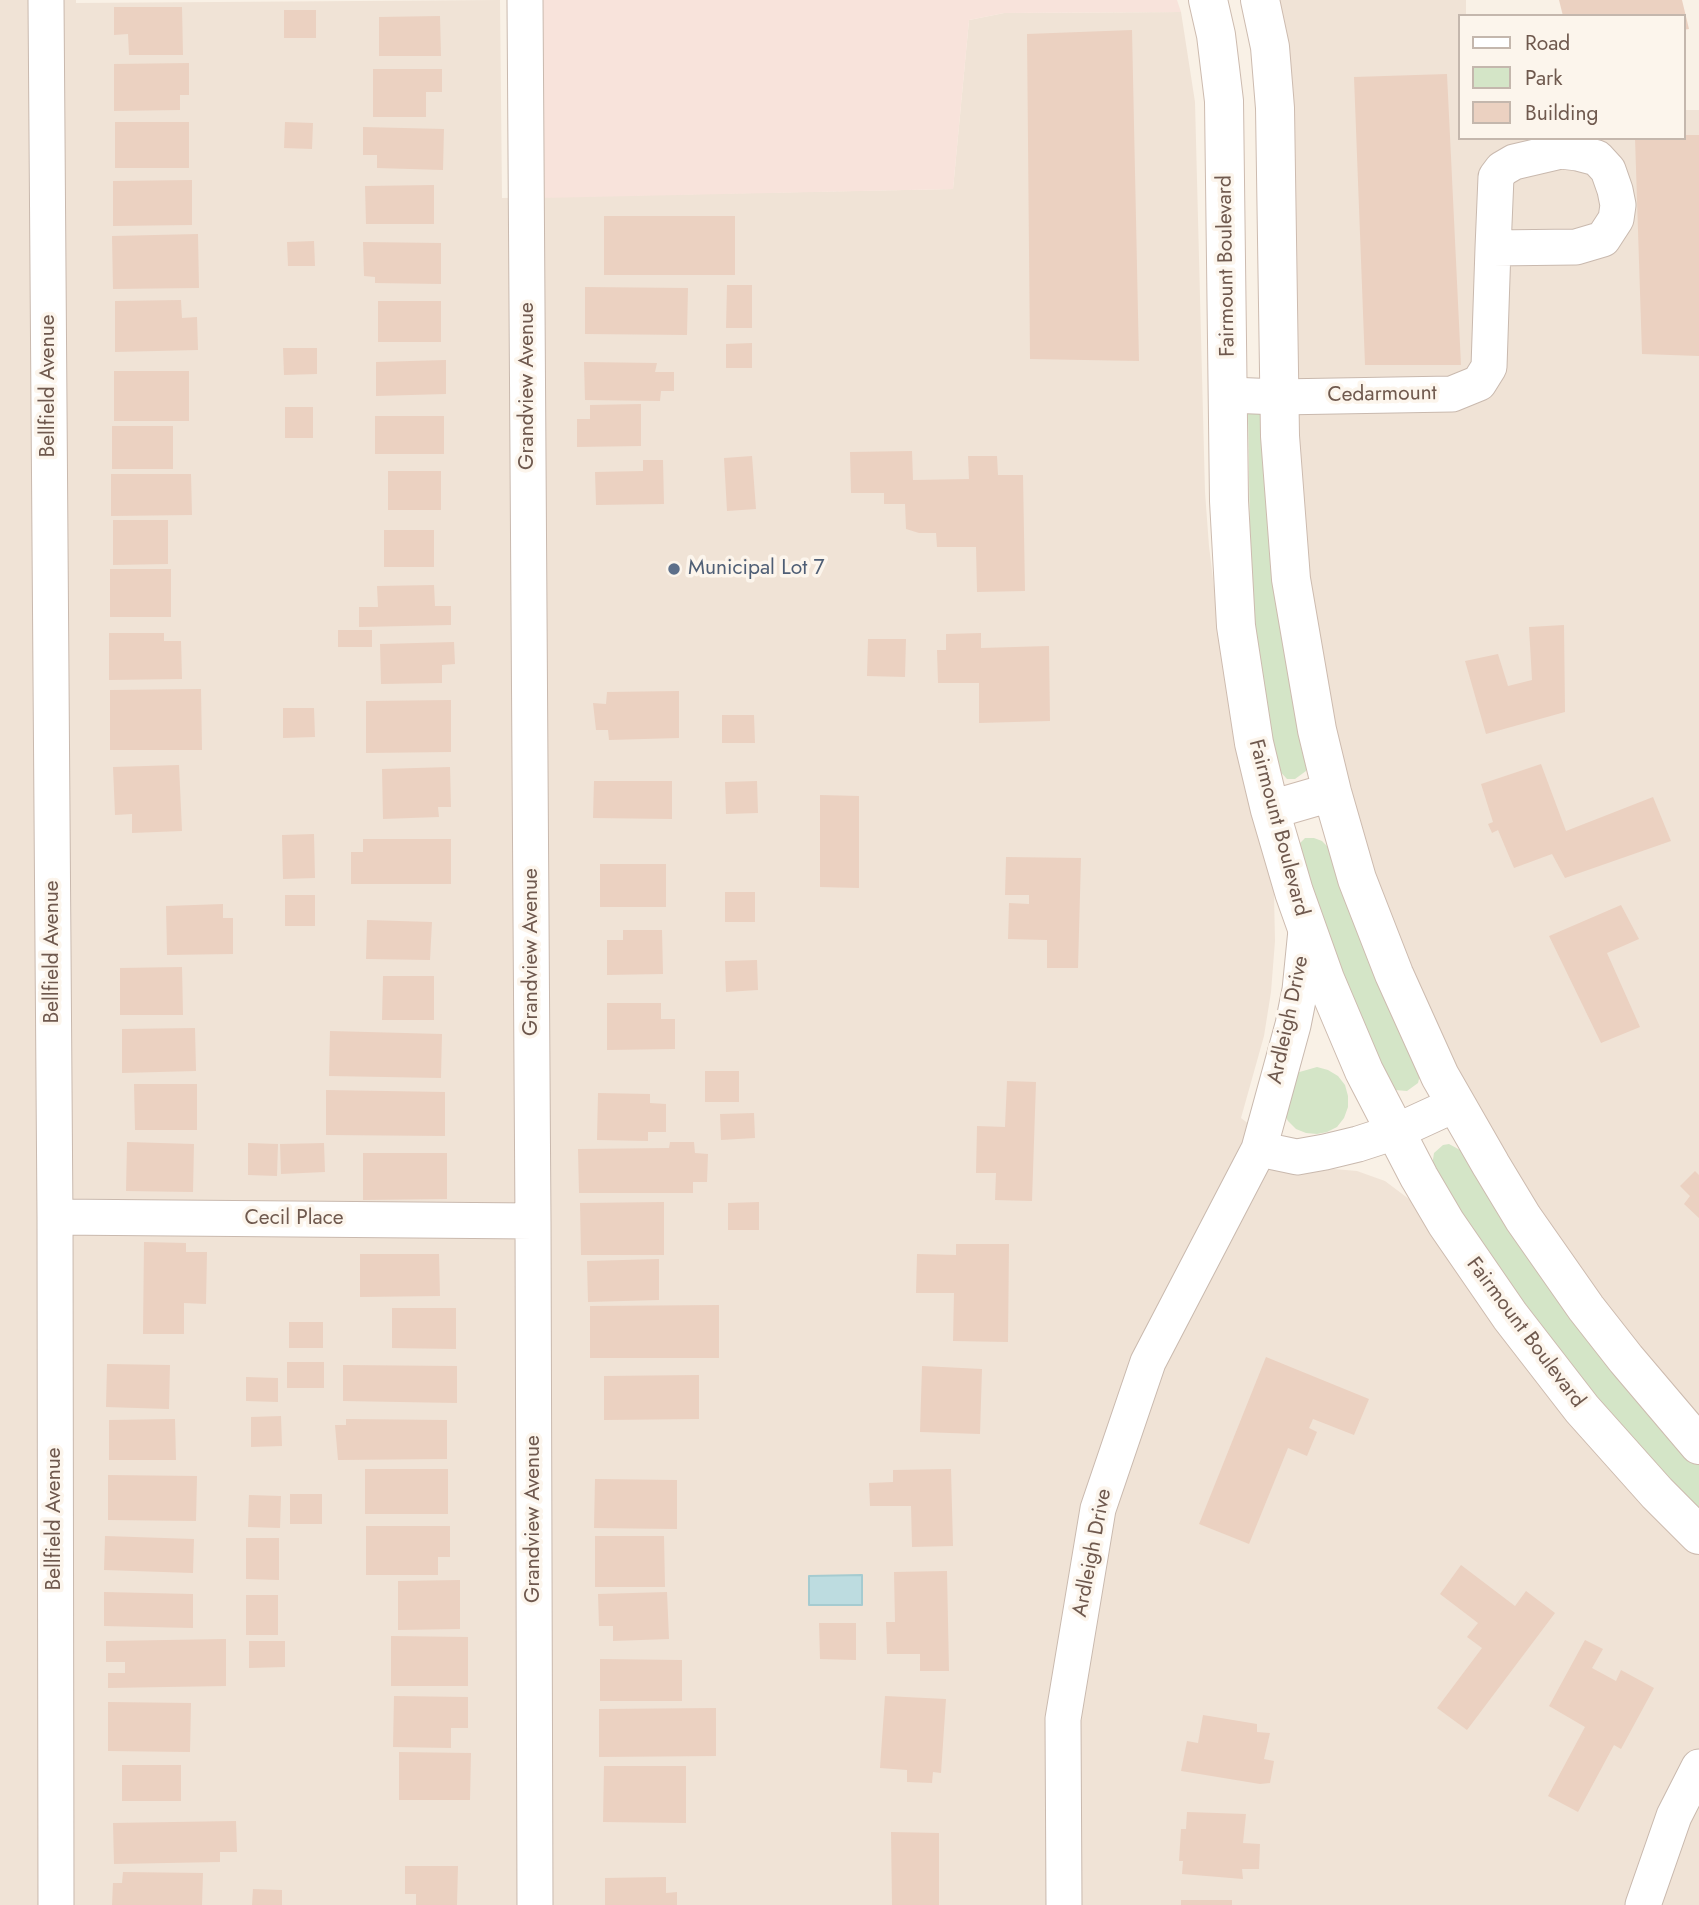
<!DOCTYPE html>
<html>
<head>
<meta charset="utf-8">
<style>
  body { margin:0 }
  #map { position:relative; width:1699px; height:1905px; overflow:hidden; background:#f9f1e6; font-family:Jost,sans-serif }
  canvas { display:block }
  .legend { position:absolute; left:1458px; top:14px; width:228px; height:126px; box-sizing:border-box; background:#fcf5ec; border:2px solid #c4b7ad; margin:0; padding:9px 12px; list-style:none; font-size:21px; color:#6f594e }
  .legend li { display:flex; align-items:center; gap:14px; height:35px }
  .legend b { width:35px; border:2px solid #c4b7ad }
</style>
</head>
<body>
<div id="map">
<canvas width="1699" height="1905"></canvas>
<ul class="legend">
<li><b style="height:9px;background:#fff"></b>Road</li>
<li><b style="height:19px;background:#d4e5c7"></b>Park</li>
<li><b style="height:19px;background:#ebd1c1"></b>Building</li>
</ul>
</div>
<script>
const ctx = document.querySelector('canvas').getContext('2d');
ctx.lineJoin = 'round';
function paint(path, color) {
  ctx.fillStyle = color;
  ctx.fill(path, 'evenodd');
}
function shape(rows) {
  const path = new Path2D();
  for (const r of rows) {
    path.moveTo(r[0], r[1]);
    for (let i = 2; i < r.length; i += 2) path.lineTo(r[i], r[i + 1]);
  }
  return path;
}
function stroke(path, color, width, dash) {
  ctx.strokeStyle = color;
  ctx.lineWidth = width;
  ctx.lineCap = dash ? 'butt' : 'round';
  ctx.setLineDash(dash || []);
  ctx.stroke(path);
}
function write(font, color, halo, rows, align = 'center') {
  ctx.font = font + ' Jost,sans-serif';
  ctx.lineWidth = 7;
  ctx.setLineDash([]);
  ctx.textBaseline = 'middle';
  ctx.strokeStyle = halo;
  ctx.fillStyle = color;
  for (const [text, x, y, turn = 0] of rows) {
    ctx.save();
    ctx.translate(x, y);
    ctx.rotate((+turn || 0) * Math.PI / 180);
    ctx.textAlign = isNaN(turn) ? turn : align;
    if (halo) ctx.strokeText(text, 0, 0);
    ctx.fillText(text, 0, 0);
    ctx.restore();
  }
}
paint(shape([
  [0,0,76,0,76,3,500,0,502,198,953,189,969,20,1004,13,1181,12,1195,102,1205,492,1209,546,1217,611,1267,849,1274,894,1275,941,1271,992,1264,1036,1241,1118,1312,1172,1334,1169,1357,1171,1385,1181,1413,1202,1699,1553,1699,1905,0,1905],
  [1279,0,1466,0,1466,16,1459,16,1459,138,1683,138,1683,110,1699,110,1699,1416,1636,1343,1556,1237,1487,1127,1428,1011,1366,856,1337,738,1306,553,1297,419,1293,86,1287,32]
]), '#f0e3d6');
paint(shape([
  [539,0,1177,0,1181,12,1004,13,969,20,953,189,542,198]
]), '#f8e3db');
paint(shape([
  [1248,413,1260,413,1263,419,1275,565,1289,682,1308,766,1306,771,1295,779,1287,779,1275,766,1251,603],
  [1305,838,1314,838,1322,841,1332,851,1420,1075,1418,1083,1407,1091,1395,1090,1387,1083,1345,989,1298,845],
  [1317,1067,1328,1070,1338,1076,1345,1085,1348,1096,1348,1107,1344,1118,1337,1127,1327,1132,1317,1134,1306,1133,1296,1129,1288,1121,1283,1112,1296,1073],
  [1449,1144,1460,1150,1466,1157,1660,1423,1699,1465,1699,1515,1664,1480,1517,1302,1432,1166,1434,1153,1443,1145]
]), '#d4e5c7');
const water = shape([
  [862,1575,862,1605,809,1605,809,1576,862,1575]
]);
paint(water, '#bddce0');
stroke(water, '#a5cbd0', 2);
paint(shape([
  [1559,0,1682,0,1689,29,1683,30,1683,16,1563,16],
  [114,7,182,7,183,55,129,55,128,34,114,35],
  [284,10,316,10,316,38,284,38],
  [440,16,441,56,379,56,379,17],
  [1132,30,1139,361,1030,359,1027,34],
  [189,63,189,95,180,95,180,110,114,111,114,64],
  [373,69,442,69,442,92,426,92,426,117,373,117],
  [1447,74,1461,365,1365,365,1354,77],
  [115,122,189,122,189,168,115,168],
  [285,122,313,123,312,149,284,148],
  [363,127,444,129,443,170,377,168,377,155,363,155],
  [1683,135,1699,135,1699,356,1642,354,1635,138,1683,138],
  [192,180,192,225,113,226,113,181],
  [434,185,434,224,366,224,365,186],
  [604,216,735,216,735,275,604,275],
  [198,234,199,288,113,289,112,236],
  [314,241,315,266,288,266,287,242],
  [363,242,441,243,441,284,375,283,375,277,364,276],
  [727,285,752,285,752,328,726,328],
  [585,287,688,288,687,335,585,334],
  [181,300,182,318,197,317,198,350,115,352,115,301],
  [378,301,441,301,441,342,378,342],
  [752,343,752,368,726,368,726,344],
  [283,348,317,348,317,374,284,375],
  [446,360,446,394,376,396,376,362],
  [584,362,657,363,655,372,674,372,674,391,661,391,660,401,585,400],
  [114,371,189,371,189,421,114,421],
  [641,404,641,446,577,447,577,419,590,419,590,405],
  [285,407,313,407,313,438,285,438],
  [375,416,444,416,444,454,375,454],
  [112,426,173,426,173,469,112,469],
  [912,451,913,480,969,479,968,456,997,456,998,475,1023,475,1025,591,977,592,976,547,937,547,936,533,919,533,906,529,905,504,884,504,884,493,851,493,850,452],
  [752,456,756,509,727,511,724,458],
  [643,460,663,460,664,504,596,505,595,472,643,471],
  [388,471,441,471,441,510,388,510],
  [111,474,191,474,192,515,111,516],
  [113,520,168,520,168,564,113,565],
  [384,530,434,530,434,567,384,567],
  [110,569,171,569,171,617,110,617],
  [434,585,435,606,451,606,451,625,359,627,359,607,378,607,377,586],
  [1564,625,1565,712,1486,734,1465,661,1498,654,1508,686,1532,680,1529,627],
  [338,630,372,630,372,647,338,647],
  [109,633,164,633,164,641,181,641,182,679,109,680],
  [981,633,981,648,1049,646,1050,721,979,723,979,683,938,683,937,650,946,650,946,634],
  [868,639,906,639,905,677,867,676],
  [454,642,455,664,442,665,442,683,381,684,380,644],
  [201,689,202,750,110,750,110,690],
  [679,691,679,738,609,740,608,730,596,730,593,703,606,704,607,692],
  [451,700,451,752,366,753,366,701],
  [283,708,314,708,315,737,283,738],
  [722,715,754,715,755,743,722,743],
  [1541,764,1566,831,1653,797,1671,841,1565,878,1552,854,1514,868,1498,830,1492,833,1488,824,1493,822,1481,784],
  [179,765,182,831,132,833,132,814,115,815,113,767],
  [450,767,451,807,438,807,439,817,383,819,382,769],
  [594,781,672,781,672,819,593,818],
  [757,781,758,813,726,814,725,782],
  [820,795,859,796,859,888,820,887],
  [314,834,315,878,283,879,282,835],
  [363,839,451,839,451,884,351,884,351,852,363,852],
  [1006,857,1081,858,1078,968,1047,968,1047,940,1008,939,1009,903,1029,904,1029,895,1005,895],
  [600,864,666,864,666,907,600,907],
  [725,892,755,892,755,922,725,922],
  [285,895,315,895,315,926,285,926],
  [223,904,223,918,233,918,233,954,167,955,166,906],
  [1621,905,1639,939,1607,953,1640,1027,1601,1043,1549,936],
  [367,920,432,922,430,960,366,959],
  [623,930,662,930,663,974,607,975,607,940,623,940],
  [757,960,758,990,726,992,725,961],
  [182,967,183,1015,120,1015,120,968],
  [383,976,434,976,434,1020,382,1020],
  [607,1003,661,1003,661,1019,675,1019,675,1049,607,1050],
  [195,1028,196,1071,122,1073,122,1029],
  [330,1031,442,1034,441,1078,329,1076],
  [705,1071,739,1071,739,1102,705,1102],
  [1007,1081,1036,1082,1032,1201,995,1200,996,1173,976,1173,977,1126,1005,1127],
  [134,1084,197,1084,197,1130,135,1130],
  [326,1090,445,1092,445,1136,326,1135],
  [598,1093,650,1094,650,1103,666,1104,666,1132,648,1132,648,1141,597,1140],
  [754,1113,755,1138,721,1140,720,1114],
  [127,1142,194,1144,193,1192,126,1191],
  [670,1142,694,1142,695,1153,708,1154,707,1182,693,1182,693,1193,579,1193,578,1149,669,1148],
  [248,1143,278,1144,277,1176,248,1175],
  [324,1143,325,1172,281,1174,280,1144],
  [363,1153,447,1153,447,1199,363,1200],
  [1695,1171,1699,1175,1699,1218,1684,1204,1690,1196,1680,1186],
  [664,1202,664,1255,581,1255,580,1203],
  [759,1202,759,1230,728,1230,728,1203],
  [144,1242,186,1243,186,1252,207,1252,206,1304,184,1303,184,1334,143,1334],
  [956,1244,1009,1244,1008,1342,953,1341,954,1293,916,1293,917,1254,956,1255],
  [360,1254,439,1254,440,1296,360,1297],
  [659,1259,659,1300,588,1302,587,1261],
  [719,1305,719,1358,590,1358,590,1306],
  [392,1308,456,1308,456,1349,392,1348],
  [289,1322,323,1322,323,1348,289,1348],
  [1266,1357,1369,1399,1354,1435,1313,1419,1309,1428,1317,1432,1307,1456,1288,1448,1249,1544,1199,1524],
  [287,1362,324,1362,324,1388,287,1388],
  [107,1364,170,1365,169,1409,106,1407],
  [343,1365,457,1366,457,1403,343,1401],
  [922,1366,982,1369,980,1434,920,1432],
  [699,1375,699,1419,604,1420,604,1376],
  [246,1377,278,1378,278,1402,246,1401],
  [281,1416,282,1446,251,1447,251,1417],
  [175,1419,176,1460,109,1460,109,1420],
  [346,1419,447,1420,447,1459,338,1460,335,1425,346,1425],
  [365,1469,448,1469,448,1514,365,1514],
  [951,1469,953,1546,912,1547,911,1506,870,1506,869,1483,893,1482,893,1470],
  [108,1475,197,1476,196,1521,108,1520],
  [595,1479,677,1480,677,1529,594,1528],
  [290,1494,322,1494,322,1524,290,1524],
  [249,1495,281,1496,280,1528,248,1527],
  [366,1526,450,1526,450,1557,438,1557,438,1575,366,1575],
  [105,1536,194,1539,193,1573,104,1570],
  [595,1536,664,1536,665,1587,595,1587],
  [246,1538,279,1538,279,1580,246,1579],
  [1461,1565,1515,1606,1526,1591,1555,1613,1467,1730,1437,1708,1482,1648,1467,1637,1478,1623,1440,1594],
  [947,1571,949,1671,920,1671,920,1654,887,1654,886,1622,895,1622,894,1572],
  [460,1580,460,1629,398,1630,398,1581],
  [104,1592,193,1594,193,1628,104,1626],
  [667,1592,669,1639,613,1641,613,1626,599,1626,598,1594],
  [246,1595,278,1595,278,1635,246,1635],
  [819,1623,856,1623,856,1660,820,1659],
  [391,1636,468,1637,468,1686,391,1686],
  [226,1639,226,1686,108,1688,108,1673,125,1673,125,1662,106,1662,106,1641],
  [1585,1640,1603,1649,1592,1668,1616,1681,1621,1670,1654,1688,1621,1749,1614,1745,1578,1812,1548,1796,1585,1727,1549,1706],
  [249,1641,285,1641,285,1667,249,1668],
  [600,1659,682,1660,682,1701,600,1701],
  [394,1696,468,1697,468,1728,451,1728,451,1748,393,1747],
  [885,1696,946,1699,941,1773,933,1772,932,1783,907,1782,907,1770,880,1768],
  [108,1702,191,1703,190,1752,108,1751],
  [716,1708,716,1756,599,1757,599,1709],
  [1203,1715,1257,1724,1257,1732,1270,1733,1264,1759,1274,1761,1270,1783,1260,1784,1181,1771,1187,1741,1198,1743],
  [399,1752,471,1753,470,1800,399,1800],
  [122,1765,181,1765,181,1801,122,1801],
  [604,1766,686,1766,686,1823,603,1822],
  [1187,1812,1246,1814,1243,1843,1260,1844,1259,1869,1242,1869,1243,1879,1182,1874,1183,1861,1179,1861,1181,1829,1186,1829],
  [236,1821,237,1852,220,1852,220,1862,114,1864,113,1823],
  [891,1832,939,1833,939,1905,892,1905],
  [405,1866,458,1866,457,1905,416,1905,416,1894,405,1894],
  [123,1872,203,1873,202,1905,112,1905,113,1883,122,1883],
  [666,1877,666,1893,677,1892,677,1905,605,1905,605,1878],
  [253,1889,282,1890,282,1905,252,1905],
  [1181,1900,1232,1900,1232,1905,1181,1905]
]), '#ebd1c1');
const minor = shape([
  [46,0,55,1217,56,1905],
  [525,0,533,1221,535,1905],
  [1229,395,1279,397,1452,394,1479,383,1489,367,1493,248,1496,177,1502,169,1514,162,1561,151,1578,153,1597,158,1608,170,1615,190,1618,205,1616,219,1603,239,1576,247,1493,248],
  [1259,1149,1293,1025,1300,990,1306,930],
  [55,1217,533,1221],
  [1064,1905,1063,1719,1098,1509,1148,1362,1259,1149,1297,1157,1325,1152,1358,1144,1395,1132,1456,1104],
  [1643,1905,1674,1816,1699,1767]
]);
const secondary = shape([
  [1208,0,1216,35,1224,101,1229,501,1236,626,1254,743,1270,810,1294,892,1325,979,1364,1071,1419,1177,1446,1223,1510,1316,1582,1409,1657,1493,1699,1535],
  [1260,0,1270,47,1275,108,1280,436,1291,579,1317,730,1332,792,1357,879,1394,974,1440,1076,1491,1165,1523,1218,1586,1308,1626,1359,1699,1445],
  [1270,810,1332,792]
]);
stroke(minor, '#c9b9ae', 37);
stroke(secondary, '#cdbbaf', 40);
stroke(minor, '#fff', 35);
stroke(secondary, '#fff', 38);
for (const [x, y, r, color] of [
  [674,569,7,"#5c6f8a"]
]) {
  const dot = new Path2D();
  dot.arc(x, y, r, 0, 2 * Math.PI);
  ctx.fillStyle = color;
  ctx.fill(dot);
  stroke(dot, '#fcf5ec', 2.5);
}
write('21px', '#6f594e', '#fcf5ec', [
  ["Fairmount Boulevard",1227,266,-91],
  ["Bellfield Avenue",49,386,-90],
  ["Grandview Avenue",528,386,-90],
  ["Cedarmount",1382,395,-1],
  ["Fairmount Boulevard",1278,828,75],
  ["Bellfield Avenue",53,952,-90],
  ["Grandview Avenue",532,952,-90],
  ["Ardleigh Drive",1289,1020,-78],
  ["Cecil Place",294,1219],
  ["Fairmount Boulevard",1525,1333,53],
  ["Bellfield Avenue",55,1519,-90],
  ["Grandview Avenue",534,1519,-90],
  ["Ardleigh Drive",1093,1553,-79]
]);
write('21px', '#4e5e75', '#fcf5ec', [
  ["Municipal Lot 7",688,569]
], 'left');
</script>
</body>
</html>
